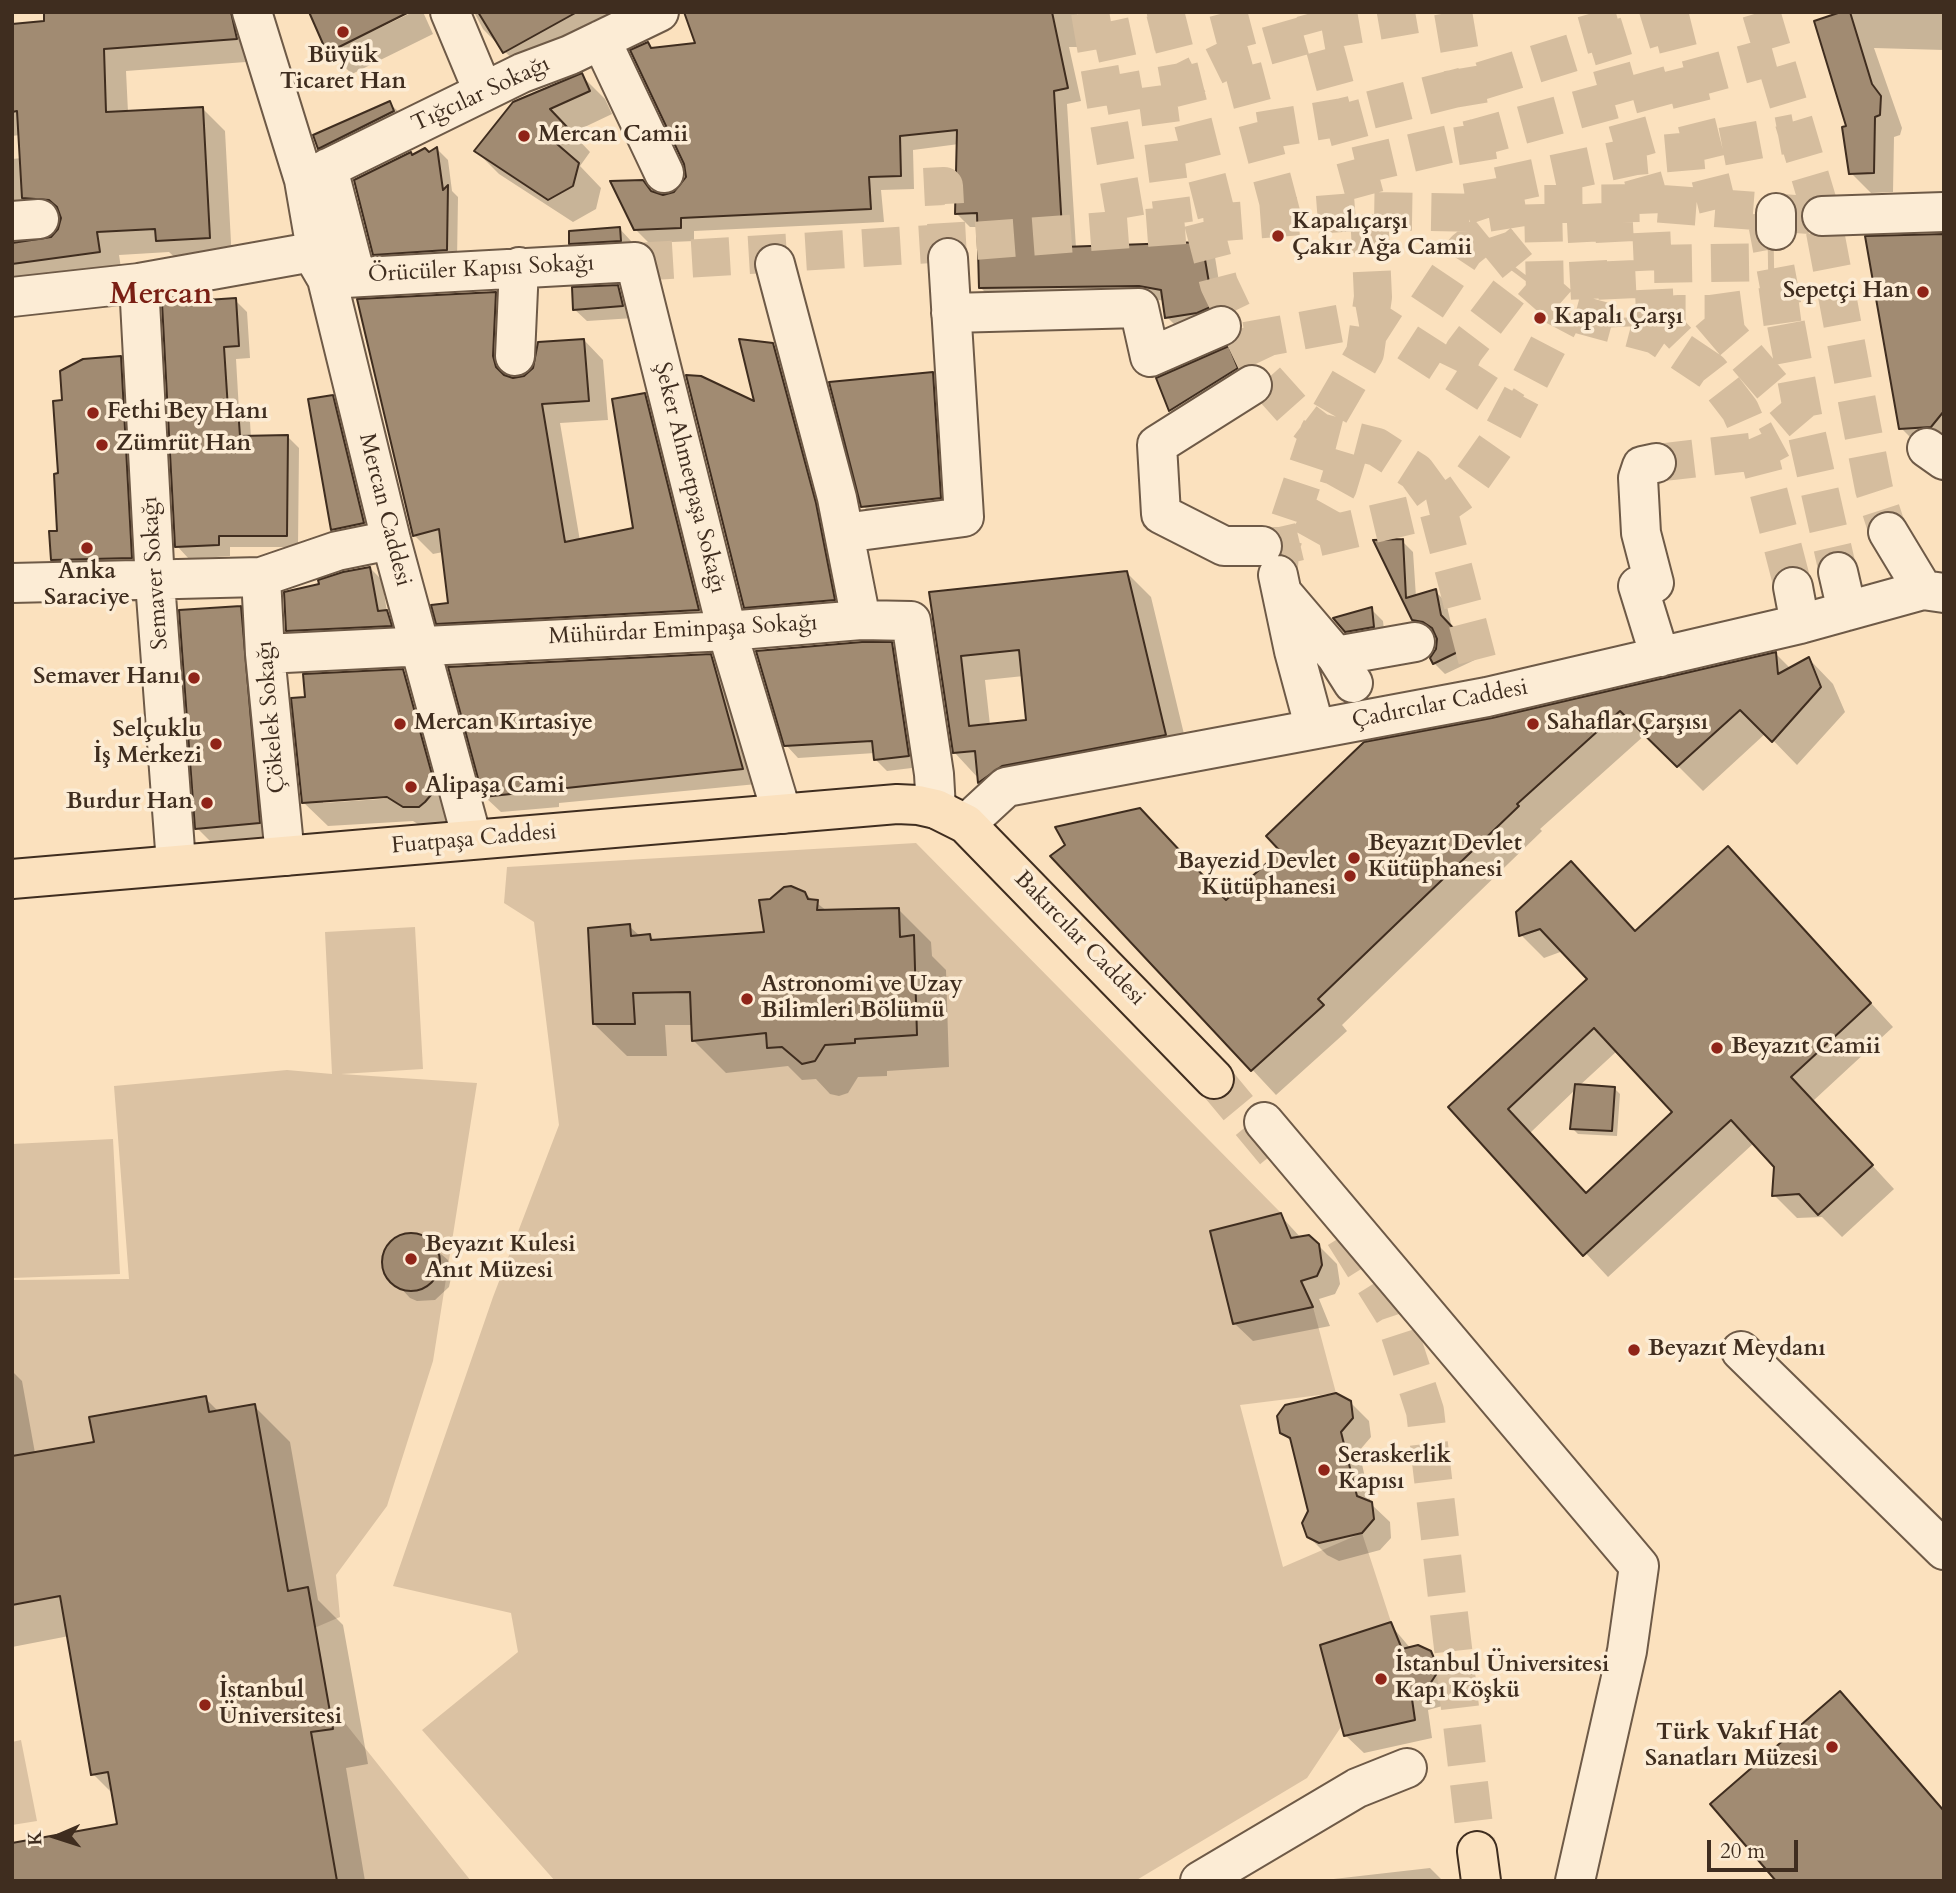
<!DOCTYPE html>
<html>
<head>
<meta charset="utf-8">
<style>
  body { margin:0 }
  #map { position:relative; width:1956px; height:1893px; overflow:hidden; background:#fbe1be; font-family:Cardo,serif }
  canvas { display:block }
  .frame { position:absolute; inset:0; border:14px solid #3f2d1f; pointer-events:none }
  .north { position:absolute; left:21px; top:1802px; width:70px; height:70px; -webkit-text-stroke:5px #fcecd5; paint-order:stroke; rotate:267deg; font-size:19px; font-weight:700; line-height:28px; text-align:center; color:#3f2d1f }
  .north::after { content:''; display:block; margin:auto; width:24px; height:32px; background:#3f2d1f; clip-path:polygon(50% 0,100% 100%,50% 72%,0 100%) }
  .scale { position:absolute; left:1707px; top:1840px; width:91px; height:32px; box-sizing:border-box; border:4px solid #3f2d1f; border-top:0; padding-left:9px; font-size:21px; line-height:24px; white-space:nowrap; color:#3f2d1f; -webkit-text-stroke:5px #fcecd5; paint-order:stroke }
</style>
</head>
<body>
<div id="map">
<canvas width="1956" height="1893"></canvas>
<div class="frame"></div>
<div class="north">K</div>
<div class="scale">20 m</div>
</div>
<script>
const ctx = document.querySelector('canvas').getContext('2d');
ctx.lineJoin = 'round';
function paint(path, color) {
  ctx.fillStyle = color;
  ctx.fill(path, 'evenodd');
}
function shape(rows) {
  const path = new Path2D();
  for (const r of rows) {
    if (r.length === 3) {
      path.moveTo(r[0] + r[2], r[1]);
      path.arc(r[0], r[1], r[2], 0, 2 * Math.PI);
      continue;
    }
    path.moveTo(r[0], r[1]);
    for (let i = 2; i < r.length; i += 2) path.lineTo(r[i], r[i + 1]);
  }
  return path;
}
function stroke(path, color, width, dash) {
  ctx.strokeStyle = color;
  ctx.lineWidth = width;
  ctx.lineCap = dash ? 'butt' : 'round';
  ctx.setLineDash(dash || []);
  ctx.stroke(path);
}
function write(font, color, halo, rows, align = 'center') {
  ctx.font = font + ' Cardo,serif';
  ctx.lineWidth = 7;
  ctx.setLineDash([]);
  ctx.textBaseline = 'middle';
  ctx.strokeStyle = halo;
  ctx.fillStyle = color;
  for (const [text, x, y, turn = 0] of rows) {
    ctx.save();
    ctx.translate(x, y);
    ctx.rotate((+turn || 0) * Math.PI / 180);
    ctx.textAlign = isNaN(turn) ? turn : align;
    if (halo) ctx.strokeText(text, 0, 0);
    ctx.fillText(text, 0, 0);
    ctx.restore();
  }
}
paint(shape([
  [916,843,1281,1213,1210,1232,1233,1324,1313,1307,1336,1393,1240,1405,1283,1567,1362,1533,1391,1622,1320,1645,1341,1727,1307,1778,1135,1881,555,1881,422,1730,518,1652,511,1613,393,1586,493,1297,559,1125,534,922,504,903,507,867],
  [415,927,423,1069,341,1074,477,1083,433,1361,387,1506,336,1575,340,1617,312,1629,288,1591,254,1404,209,1412,206,1396,90,1417,94,1442,12,1457,12,1280,129,1279,114,1086,287,1070,332,1074,325,932],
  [113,1139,120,1274,12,1278,12,1144],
  [319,1722,345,1723,471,1881,337,1881,311,1732,331,1729],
  [21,1740,37,1821,12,1825,12,1742]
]), '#dbc2a3');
paint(shape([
  [45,12,247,12,259,61,126,71,128,112,202,108,225,131,232,261,181,263,169,252,119,255,122,274,12,288,12,159,22,158,20,135,12,136,12,26,46,22],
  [34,221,62,222,60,230,52,239,41,243,13,242,14,235],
  [413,12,423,12,433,34,352,74,329,52],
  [474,12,633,12,520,67,483,29],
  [873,12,1077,12,1080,47,1069,47,1081,101,1067,104,1076,248,1202,244,1215,257,1225,319,1181,331,1167,317,1165,301,1154,299,994,301,980,287,979,227,970,227,957,214,959,144,913,150,914,189,881,190,884,222,694,231,694,241,649,243,635,229,642,181,654,194,663,197,675,194,688,178,647,44,653,49,697,45],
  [1842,12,1944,12,1944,50,1874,48,1902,128,1900,135,1894,137,1893,192,1871,193,1851,173],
  [582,76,605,99,612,114,572,133,590,152,580,166,601,188,596,209,573,222,499,174,476,151],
  [389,103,399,112,329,157,320,148],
  [437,149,448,160,452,191,458,197,457,261,385,265,374,254,413,157],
  [619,228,631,241,632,252,583,255,571,243],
  [1944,236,1944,447,1921,448,1901,428],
  [617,287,630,299,634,318,587,321,574,309],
  [495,293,515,313,513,380,525,377,584,340,603,360,608,420,560,423,580,541,635,529,645,395,664,415,717,629,457,642,438,623,450,604,443,552,433,554,414,535],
  [235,300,247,312,250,358,236,359,239,411,250,422,251,438,287,436,299,448,298,547,230,547,230,556,189,559,177,546,164,304],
  [772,344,790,362,851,617,763,625,745,607,757,404],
  [1229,348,1241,360,1249,380,1183,422,1171,410,1158,378],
  [120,358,150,388,161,587,83,589,53,559,59,533,64,402],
  [932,374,957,399,965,522,887,530,863,506],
  [332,396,344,409,375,535,345,541,333,529],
  [1402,541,1413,552,1416,597,1435,591,1446,602,1452,628,1479,658,1445,674,1434,663,1438,639,1436,632,1425,631,1413,619,1376,542],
  [370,568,382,580,387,612,399,624,402,637,299,642,287,630],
  [1126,572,1151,597,1190,759,1004,806,955,753,931,594],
  [1024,676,1028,722,990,725,985,680],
  [240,608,271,640,290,854,229,860,197,828],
  [1371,609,1383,621,1385,639,1358,643,1346,631],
  [891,644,904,656,920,767,887,771,875,759,875,753,798,758,786,745],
  [1776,654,1791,669,1809,659,1833,684,1845,712,1797,765,1766,733,1703,791,1646,734,1540,829,1542,831,1342,1025,1347,1031,1276,1095,1053,856,1227,902,1492,720],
  [710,655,726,671,757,784,559,803,559,807,501,812,485,797],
  [403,671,427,695,459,814,443,830,429,831,413,821,328,826,303,802,307,698],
  [395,794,395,798,323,803,323,799],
  [1571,863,1636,932,1750,871,1893,1027,1813,1101,1894,1189,1842,1237,1822,1217,1797,1218,1774,1195,1776,1167,1754,1143,1608,1277,1450,1107,1589,979,1563,951,1544,958,1521,935,1517,922,1518,913],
  [1617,1051,1674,1112,1587,1194,1530,1133,1576,1089,1572,1128,1578,1134,1617,1136,1620,1094,1615,1089,1579,1086],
  [804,893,827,911,898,909,931,942,932,956,946,970,949,1067,887,1071,887,1076,858,1077,848,1093,839,1096,830,1094,816,1079,802,1080,788,1066,726,1073,693,1040,693,1025,665,1025,667,1056,627,1056,594,1024,629,926,641,937,650,936,655,941,766,933],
  [1280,1215,1301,1238,1318,1245,1337,1264,1340,1284,1335,1294,1319,1299,1330,1326,1253,1341,1234,1323],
  [402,1236,420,1236,448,1260,451,1278,449,1287,435,1300,417,1301,410,1298,385,1271,388,1246],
  [12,1371,22,1381,35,1453,96,1443,205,1398,219,1412,254,1406,290,1442,318,1600,343,1625,368,1764,346,1768,365,1881,12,1881,119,1826,114,1795,93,1774,69,1636,12,1647],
  [1350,1402,1369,1421,1371,1437,1359,1451,1371,1504,1390,1522,1391,1538,1380,1550,1339,1561,1327,1555,1308,1536,1309,1511,1293,1443,1281,1432],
  [1390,1624,1411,1649,1430,1652,1449,1671,1457,1689,1446,1705,1428,1710,1432,1738,1364,1753,1345,1735],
  [1840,1693,1944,1810,1944,1881],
  [1430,1868,1443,1881,1316,1881]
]), '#0003');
const building = shape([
  [44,12,231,12,237,39,104,49,106,112,203,107,210,238,156,241,155,229,97,232,100,252,12,264,12,243,51,237,58,229,61,218,57,207,49,200,22,198,17,111,12,112,12,24,44,21,44,12],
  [309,12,409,12,327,53,309,12],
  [478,12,577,12,503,53,478,12],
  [684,12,1052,12,1068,88,1054,91,1063,247,1202,242,1213,306,1197,313,1165,318,1161,290,1139,286,979,288,977,213,955,214,957,130,900,136,901,176,869,177,871,209,681,218,681,228,634,230,610,181,643,180,651,191,663,195,674,192,686,177,684,164,630,50,648,42,651,48,695,43,684,12],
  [1841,12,1850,12,1872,84,1881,96,1880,115,1875,117,1874,173,1849,174,1842,127,1846,126,1814,21,1841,12],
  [582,73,590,91,550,109,568,128,557,144,579,163,573,186,548,200,474,151,513,102,582,73],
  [390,101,394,111,318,149,313,135,390,101],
  [437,147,443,190,448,185,447,250,373,255,354,180,411,152,412,155,425,148,429,152,437,147],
  [620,227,621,241,569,244,569,231,620,227],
  [1944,234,1944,411,1931,427,1899,429,1865,236,1944,234],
  [618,285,623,306,573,310,572,287,618,285],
  [496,292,493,356,496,367,504,375,513,378,524,376,533,368,538,342,584,339,589,401,542,404,565,542,633,528,612,399,645,393,699,610,436,624,431,605,448,603,439,529,413,536,357,299,496,292],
  [236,298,239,346,224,347,228,409,238,408,240,436,288,435,287,536,219,536,219,545,175,547,162,303,236,298],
  [739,339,773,343,816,503,835,600,744,608,686,375,701,376,754,401,739,339],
  [1229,346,1238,368,1169,411,1156,378,1229,346],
  [121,356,132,558,51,560,49,531,57,531,54,474,58,473,53,401,62,400,60,371,83,359,121,356],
  [933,372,941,498,861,507,829,382,933,372],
  [333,395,364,523,331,530,308,399,333,395],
  [1403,539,1406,598,1436,589,1441,615,1470,646,1433,664,1430,658,1436,649,1437,639,1432,628,1423,622,1412,620,1373,540,1403,539],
  [370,567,378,611,387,610,392,626,286,631,284,592,319,584,318,580,343,572,370,567],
  [1127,571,1166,735,1002,766,978,783,975,751,953,753,929,592,1127,571],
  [1019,650,1026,720,969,726,961,656,1019,650],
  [241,606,260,823,195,829,179,610,241,606],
  [1372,607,1374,627,1345,632,1333,618,1372,607],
  [862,642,892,642,909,756,874,760,872,741,784,746,756,651,862,642],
  [1776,652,1778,674,1809,657,1821,687,1772,742,1740,710,1677,767,1620,711,1517,804,1519,806,1318,999,1324,1005,1251,1071,1050,856,1065,845,1055,827,1140,808,1226,900,1280,851,1266,836,1364,742,1492,718,1776,652],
  [711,654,743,769,483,797,448,667,711,654],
  [403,669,436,789,425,802,419,807,403,807,387,797,302,803,291,698,305,697,303,674,403,669],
  [1728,846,1871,1003,1791,1077,1873,1165,1818,1215,1799,1194,1772,1196,1774,1167,1731,1120,1583,1256,1448,1107,1587,979,1540,929,1519,936,1516,912,1571,861,1635,931,1728,846],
  [1594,1028,1672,1112,1586,1193,1508,1109,1594,1028],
  [791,886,805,892,808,899,818,900,817,910,899,908,900,937,914,935,917,1035,855,1039,855,1043,825,1045,815,1061,802,1064,782,1047,767,1048,766,1033,692,1041,690,992,633,993,635,1024,593,1024,588,928,630,924,631,936,650,934,651,940,764,932,759,900,770,899,784,887,791,886],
  [1575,1084,1615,1087,1612,1131,1570,1129,1575,1084],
  [1281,1213,1291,1238,1309,1235,1319,1244,1322,1265,1317,1276,1301,1281,1313,1307,1233,1324,1210,1231,1281,1213],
  [411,1262,29],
  [1336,1393,1351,1401,1353,1418,1341,1432,1357,1496,1372,1502,1374,1519,1362,1533,1319,1543,1307,1537,1302,1523,1308,1511,1290,1438,1280,1433,1277,1416,1285,1405,1336,1393],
  [206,1396,209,1412,255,1404,288,1591,308,1587,333,1729,311,1732,337,1881,12,1881,12,1843,117,1824,108,1772,91,1775,60,1596,12,1605,12,1456,94,1442,89,1417,206,1396],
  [1391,1622,1402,1649,1418,1645,1431,1651,1439,1670,1428,1687,1411,1692,1415,1720,1344,1736,1320,1645,1391,1622],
  [1840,1691,1944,1811,1944,1881,1776,1881,1710,1804,1840,1691]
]);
paint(building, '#a18b72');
stroke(building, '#3f2d1f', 2);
stroke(shape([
  [1090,12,1127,228],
  [1165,12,1218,221],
  [1228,12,1282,216],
  [1453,12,1487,213,1496,240,1523,273,1566,311,1656,335,1710,371,1740,410,1758,451,1793,587],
  [1596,12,1650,203,1656,335],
  [1669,12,1718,209],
  [1761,12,1822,216,1860,417,1874,489,1888,532],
  [1095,44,1169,28],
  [1156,86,1174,224],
  [1105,96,1182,82,1239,54,1320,31,1429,12],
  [1259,131,1343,117,1465,86,1671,22],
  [1356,166,1475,138,1774,56],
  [1498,186,1636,156,1704,150,1795,133],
  [924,187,944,186,948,258],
  [1543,204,1545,292],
  [1585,204,1591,319],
  [1613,204,1619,327],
  [1765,212,1805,426,1838,572],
  [1203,222,1219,284,1264,378,1298,416,1319,432,1377,447,1416,472,1435,498,1487,697],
  [635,262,947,243,1369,211,1487,213,1543,204,1650,203,1822,216],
  [1654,264,1774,262],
  [1427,307,1465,250,1492,228],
  [1710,314,1804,424],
  [1656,335,1678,314,1710,314,1806,301],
  [1246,341,1370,318,1514,411],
  [1455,370,1464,351,1523,273],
  [1656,463,1758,451,1780,439],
  [1309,539,1338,487,1352,441],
  [1262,546,1281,546,1437,509,1464,490,1495,446,1566,311],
  [1278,575,1281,546,1319,432,1365,353,1373,297,1369,211,1315,12]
]), '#d5bd9e', 38, [38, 19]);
stroke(shape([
  [1214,1079,1278,1156],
  [1344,1235,1393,1313,1425,1411,1477,1851]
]), '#d5bd9e', 38, [38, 19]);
const minor = shape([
  [252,12,304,180,314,238,313,255,327,279,391,540,472,839],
  [450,12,483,91],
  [601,40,664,173],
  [328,168,356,277],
  [304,180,522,73,570,55,659,12],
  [1776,213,1776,230],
  [1822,216,1944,212],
  [12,221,39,219],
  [775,264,837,498,861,620],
  [327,279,635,262,727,631,782,814],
  [139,283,155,582,176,863],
  [12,297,139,283,301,254,313,255],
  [951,313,1139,308,1150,357,1221,326],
  [515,356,519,267],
  [1252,385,1157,445,1161,514,1224,546,1262,546],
  [1927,448,1944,460],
  [1656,463,1642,466,1638,478,1641,533,1654,583,1638,586,1660,657],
  [1888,532,1923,590],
  [844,533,964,517,948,258],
  [1838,572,1847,611],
  [1278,575,1294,651,1315,729],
  [261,577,265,654,285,856],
  [12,583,261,577,337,551,391,540],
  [1793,587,1800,624],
  [1284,595,1336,656,1353,683],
  [265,654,727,631,861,620,911,621,934,774,936,809],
  [1336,656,1415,642],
  [966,824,1006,787,1487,697,1800,624,1923,590,1944,593],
  [1264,1122,1639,1566,1627,1651,1575,1881],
  [1741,1351,1944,1550],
  [1200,1881,1357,1788,1407,1768]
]);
const major = shape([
  [12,879,897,804,918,805,936,809,966,824,1214,1079],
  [1477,1851,1481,1881]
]);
stroke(minor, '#6e5a47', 42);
stroke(major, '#3f2d1f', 42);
stroke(minor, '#fcecd5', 38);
stroke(major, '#fbe1be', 38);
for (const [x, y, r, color] of [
  [343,32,7,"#8f2418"],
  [524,136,7,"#8f2418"],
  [1278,236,7,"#8f2418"],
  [1923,292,7,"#8f2418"],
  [1540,318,7,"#8f2418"],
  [93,413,7,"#8f2418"],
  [102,445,7,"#8f2418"],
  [87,548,7,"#8f2418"],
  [194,678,7,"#8f2418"],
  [400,724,7,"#8f2418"],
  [1533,724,7,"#8f2418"],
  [216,744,7,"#8f2418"],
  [411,787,7,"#8f2418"],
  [207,803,7,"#8f2418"],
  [1354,858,7,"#8f2418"],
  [1350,876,7,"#8f2418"],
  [747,999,7,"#8f2418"],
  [1717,1048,7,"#8f2418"],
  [411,1259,7,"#8f2418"],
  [1634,1350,7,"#8f2418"],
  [1324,1470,7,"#8f2418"],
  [1381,1679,7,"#8f2418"],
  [205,1705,7,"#8f2418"],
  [1832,1747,7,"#8f2418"]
]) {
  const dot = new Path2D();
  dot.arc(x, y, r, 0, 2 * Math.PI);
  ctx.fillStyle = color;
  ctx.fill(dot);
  stroke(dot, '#fcecd5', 2.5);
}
write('bold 23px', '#3f2d1f', '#fcecd5', [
  ["Büyük",343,57,"center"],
  ["Ticaret Han",343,83,"center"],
  ["Mercan Camii",538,136],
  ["Kapalıçarşı",1292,223],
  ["Çakır Ağa Camii",1292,249],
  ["Sepetçi Han",1909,292,"right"],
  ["Kapalı Çarşı",1554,318],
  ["Fethi Bey Hanı",107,413],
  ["Zümrüt Han",116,445],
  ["Anka",87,573,"center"],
  ["Saraciye",87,599,"center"],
  ["Semaver Hanı",180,678,"right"],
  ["Mercan Kırtasiye",414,724],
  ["Sahaflar Çarşısı",1547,724],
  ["Selçuklu",202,731,"right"],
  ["İş Merkezi",202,757,"right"],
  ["Alipaşa Cami",425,787],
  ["Burdur Han",193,803,"right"],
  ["Beyazıt Devlet",1368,845],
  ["Kütüphanesi",1368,871],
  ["Bayezid Devlet",1336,863,"right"],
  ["Kütüphanesi",1336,889,"right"],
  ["Astronomi ve Uzay",761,986],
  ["Bilimleri Bölümü",761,1012],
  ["Beyazıt Camii",1731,1048],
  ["Beyazıt Kulesi",425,1246],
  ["Anıt Müzesi",425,1272],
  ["Beyazıt Meydanı",1648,1350],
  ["Seraskerlik",1338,1457],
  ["Kapısı",1338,1483],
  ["İstanbul Üniversitesi",1395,1666],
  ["Kapı Köşkü",1395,1692],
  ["İstanbul",219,1692],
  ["Üniversitesi",219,1718],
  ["Türk Vakıf Hat",1818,1734,"right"],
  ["Sanatları Müzesi",1818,1760,"right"]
], 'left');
write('23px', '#3f2d1f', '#fcecd5', [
  ["Tığcılar Sokağı",481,95,-25],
  ["Örücüler Kapısı Sokağı",481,270,-3],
  ["Şeker Ahmetpaşa Sokağı",689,478,76],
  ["Mercan Caddesi",384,510,76],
  ["Semaver Sokağı",156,573,-94],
  ["Mühürdar Eminpaşa Sokağı",683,631,-3],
  ["Çadırcılar Caddesi",1440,705,-11],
  ["Çökelek Sokağı",272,717,-95],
  ["Fuatpaşa Caddesi",474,840,-5],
  ["Bakırcılar Caddesi",1079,939,46]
]);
write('bold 30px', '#7a1f14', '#fcecd5', [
  ["Mercan",161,296]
]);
</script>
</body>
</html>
